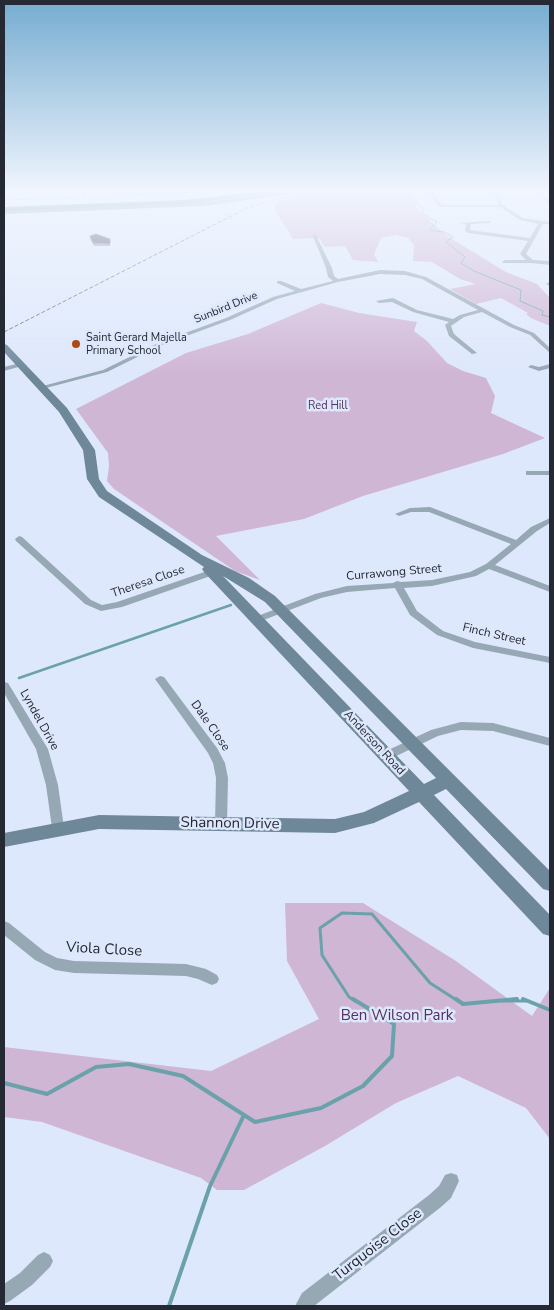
<!DOCTYPE html>
<html>
<head>
<meta charset="utf-8">
<style>
  body { margin:0 }
  #map { position:relative; width:554px; height:1310px; overflow:hidden; background:#dee8fc; font-family:"Nunito Sans",sans-serif }
  canvas { display:block }
  .frame { position:absolute; inset:0; border:5px solid #252933; pointer-events:none }
</style>
</head>
<body>
<div id="map">
<canvas width="554" height="1310"></canvas>
<div class="frame"></div>
</div>
<script>
const ctx = document.querySelector('canvas').getContext('2d');
ctx.lineJoin = 'round';
function paint(path, color) {
  ctx.fillStyle = color;
  ctx.fill(path, 'evenodd');
}
function shape(rows) {
  const path = new Path2D();
  for (const r of rows) {
    path.moveTo(r[0], r[1]);
    for (let i = 2; i < r.length; i += 2) path.lineTo(r[i], r[i + 1]);
  }
  return path;
}
function stroke(path, color, width, dash) {
  ctx.strokeStyle = color;
  ctx.lineWidth = width;
  ctx.lineCap = dash ? 'butt' : 'round';
  ctx.setLineDash(dash || []);
  ctx.stroke(path);
}
function write(font, color, halo, rows, align = 'center') {
  ctx.font = font + ' "Nunito Sans",sans-serif';
  ctx.lineWidth = 5;
  ctx.setLineDash([]);
  ctx.textBaseline = 'middle';
  ctx.strokeStyle = halo;
  ctx.fillStyle = color;
  for (const [text, x, y, turn = 0] of rows) {
    ctx.save();
    ctx.translate(x, y);
    ctx.rotate((+turn || 0) * Math.PI / 180);
    ctx.textAlign = isNaN(turn) ? turn : align;
    if (halo) ctx.strokeText(text, 0, 0);
    ctx.fillText(text, 0, 0);
    ctx.restore();
  }
}
paint(shape([
  [336,191,407,191,417,201,416,208,447,236,506,272,537,284,550,298,550,326,531,318,526,314,528,313,501,298,476,304,450,289,476,284,460,279,432,262,413,261,414,245,408,238,396,235,381,238,374,254,378,262,353,260,345,246,325,247,319,238,293,239,274,208,279,201],
  [321,303,359,313,417,322,414,331,427,341,447,363,463,371,486,378,495,396,491,413,545,438,503,454,363,496,304,519,216,536,260,580,235,571,114,489,107,481,109,466,108,453,76,409,186,353,248,334],
  [285,903,363,903,456,961,532,1016,550,988,550,1139,526,1108,458,1076,396,1103,325,1146,244,1190,217,1190,201,1178,42,1122,4,1117,4,1047,211,1071,319,1019,287,961]
]), '#d0b6d5');
stroke(shape([
  [406,191,423,209,423,214,437,222,429,230,444,232,453,237,446,242,465,257,461,263,474,271,521,290,520,301,543,311,542,315,550,317]
]), '#6ba1ab', 1);
stroke(shape([
  [19,678,231,605]
]), '#6ba1ab', 2.5);
stroke(shape([
  [355,1001,349,997,322,955,320,928,342,913,372,914,430,983,458,1001],
  [502,1001,526,1001]
]), '#6ba1ab', 3);
stroke(shape([
  [456,999,463,1004,517,999],
  [523,999,550,1010],
  [4,1083,47,1094,96,1067,129,1064,183,1076,255,1122,321,1108,363,1086,392,1056,394,1024,353,999],
  [169,1306,210,1186,244,1115]
]), '#6ba1ab', 4);
paint(shape([
  [79,191,84,191,87,194,83,195,79,191],
  [427,191,432,191,442,205,498,205,494,191,498,191,503,205,523,218,550,222,550,224,543,224,526,254,533,260,550,261,550,265,531,263,503,263,502,262,505,260,526,260,520,254,528,241,468,233,465,231,466,224,459,223,489,221,491,223,471,224,470,230,530,238,538,224,520,220,500,207,439,207,427,191],
  [550,197,550,199,548,200,550,202,550,205,543,199,550,197],
  [312,234,316,235,332,268,334,276,338,279,380,270,405,271,426,277,514,325,534,333,550,348,550,353,530,335,510,327,482,312,464,317,451,326,454,334,477,353,472,354,449,336,445,325,449,322,413,312,392,302,379,303,376,301,393,298,417,310,453,319,460,315,478,310,422,279,405,275,380,274,338,282,277,299,230,320,162,345,107,372,42,389,39,387,103,370,158,343,226,318,273,297,295,291,277,283,277,281,281,281,301,289,333,281,328,277,326,268,312,234],
  [550,282,550,286,546,284,547,283,550,282],
  [20,363,23,365,22,366,4,371,4,367,20,363],
  [550,364,550,368,539,371,528,367,531,365,539,367,550,364],
  [526,471,550,471,550,475,526,475,526,471],
  [430,507,516,540,531,527,550,518,550,523,537,531,495,565,550,586,550,592,489,569,476,576,432,586,404,588,417,611,443,631,475,642,550,657,550,663,473,648,437,635,410,615,395,588,347,592,321,598,261,621,258,622,253,619,255,617,315,594,347,586,393,583,397,581,401,582,432,580,470,572,486,564,511,544,429,512,411,512,399,516,395,514,410,508,430,507],
  [19,536,22,537,91,600,102,605,117,602,216,568,219,567,223,570,222,572,122,607,101,611,85,604,16,541,15,539,19,536],
  [160,676,164,677,217,748,225,763,228,778,227,824,225,827,221,829,217,827,215,824,216,778,213,763,208,753,155,679,160,676],
  [4,682,8,683,48,749,58,785,64,828,62,831,58,833,54,831,52,828,46,785,36,749,4,693,4,682],
  [461,722,493,723,550,738,550,746,493,731,461,730,438,736,390,759,382,759,380,756,382,753,431,730,461,722],
  [4,921,9,923,45,952,57,958,74,961,186,964,206,969,217,975,219,979,217,983,212,985,198,979,186,976,74,973,55,970,35,960,4,935,4,921],
  [451,1173,457,1175,459,1181,451,1198,441,1207,314,1306,295,1306,302,1293,429,1195,439,1186,445,1175,451,1173],
  [44,1252,50,1255,53,1261,50,1267,32,1285,10,1301,4,1304,4,1284,20,1273,38,1255,44,1252]
]), '#96a8b4');
paint(shape([
  [290,191,311,191,203,206,4,214,4,210,203,202,290,191],
  [4,344,7,345,67,408,95,450,99,479,107,491,202,555,249,578,275,596,550,871,550,891,543,889,446,789,434,795,550,915,550,936,543,934,419,802,374,823,335,833,99,829,4,847,4,833,99,815,335,819,364,812,409,791,204,572,202,569,204,567,99,497,87,479,83,450,59,412,4,352,4,344],
  [223,576,265,602,436,778,424,784,223,576]
]), '#6e889a');
paint(shape([
  [264,191,287,191,185,204,4,211,4,207,185,200,264,191]
]), '#375e76');
stroke(shape([
  [529,191,550,194],
  [4,200,229,191],
  [4,332,247,208,277,199,328,191]
]), '#696f7d', 1, [4, 2]);
paint(shape([
  [90,236,110,239,110,246,94,246,90,239]
]), '#8f90ac');
const building = shape([
  [96,234,110,239,110,244,93,243,90,236,96,234]
]);
paint(building, '#40385b');
stroke(building, '#6f6d8b', 1);
const sky = ctx.createLinearGradient(0, 0, 0, 375);
sky.addColorStop(0, '#76acd0');
sky.addColorStop(0.51, '#f0f5fe');
sky.addColorStop(1, '#f0f5fe00');
ctx.fillStyle = sky;
ctx.fillRect(0, 0, 554, 375);
for (const [x, y, r, color] of [
  [76,344,5,"#ad4914"]
]) {
  const dot = new Path2D();
  dot.arc(x, y, r, 0, 2 * Math.PI);
  ctx.fillStyle = color;
  ctx.fill(dot);
  stroke(dot, '#dee8fc', 2);
}
write('11px', '#252933', '#dee8fc', [
  ["Sunbird Drive",226,308,-22]
]);
write('11px', '#252933', '#dee8fc', [
  ["Saint Gerard Majella",86,338],
  ["Primary School",86,351]
], 'left');
write('11px', '#552f5d', '#dee8fc', [
  ["Red Hill",328,406]
]);
write('12px', '#252933', '#dee8fc', [
  ["Currawong Street",394,573,-5],
  ["Theresa Close",148,582,-19],
  ["Finch Street",494,635,13],
  ["Lyndel Drive",39,720,61],
  ["Dale Close",210,726,55],
  ["Anderson Road",374,743,47]
]);
write('15px', '#252933', '#dee8fc', [
  ["Shannon Drive",230,824,1],
  ["Viola Close",104,950,3],
  ["Turquoise Close",378,1245,-38]
]);
write('15px', '#552f5d', '#dee8fc', [
  ["Ben Wilson Park",397,1016]
]);
</script>
</body>
</html>
